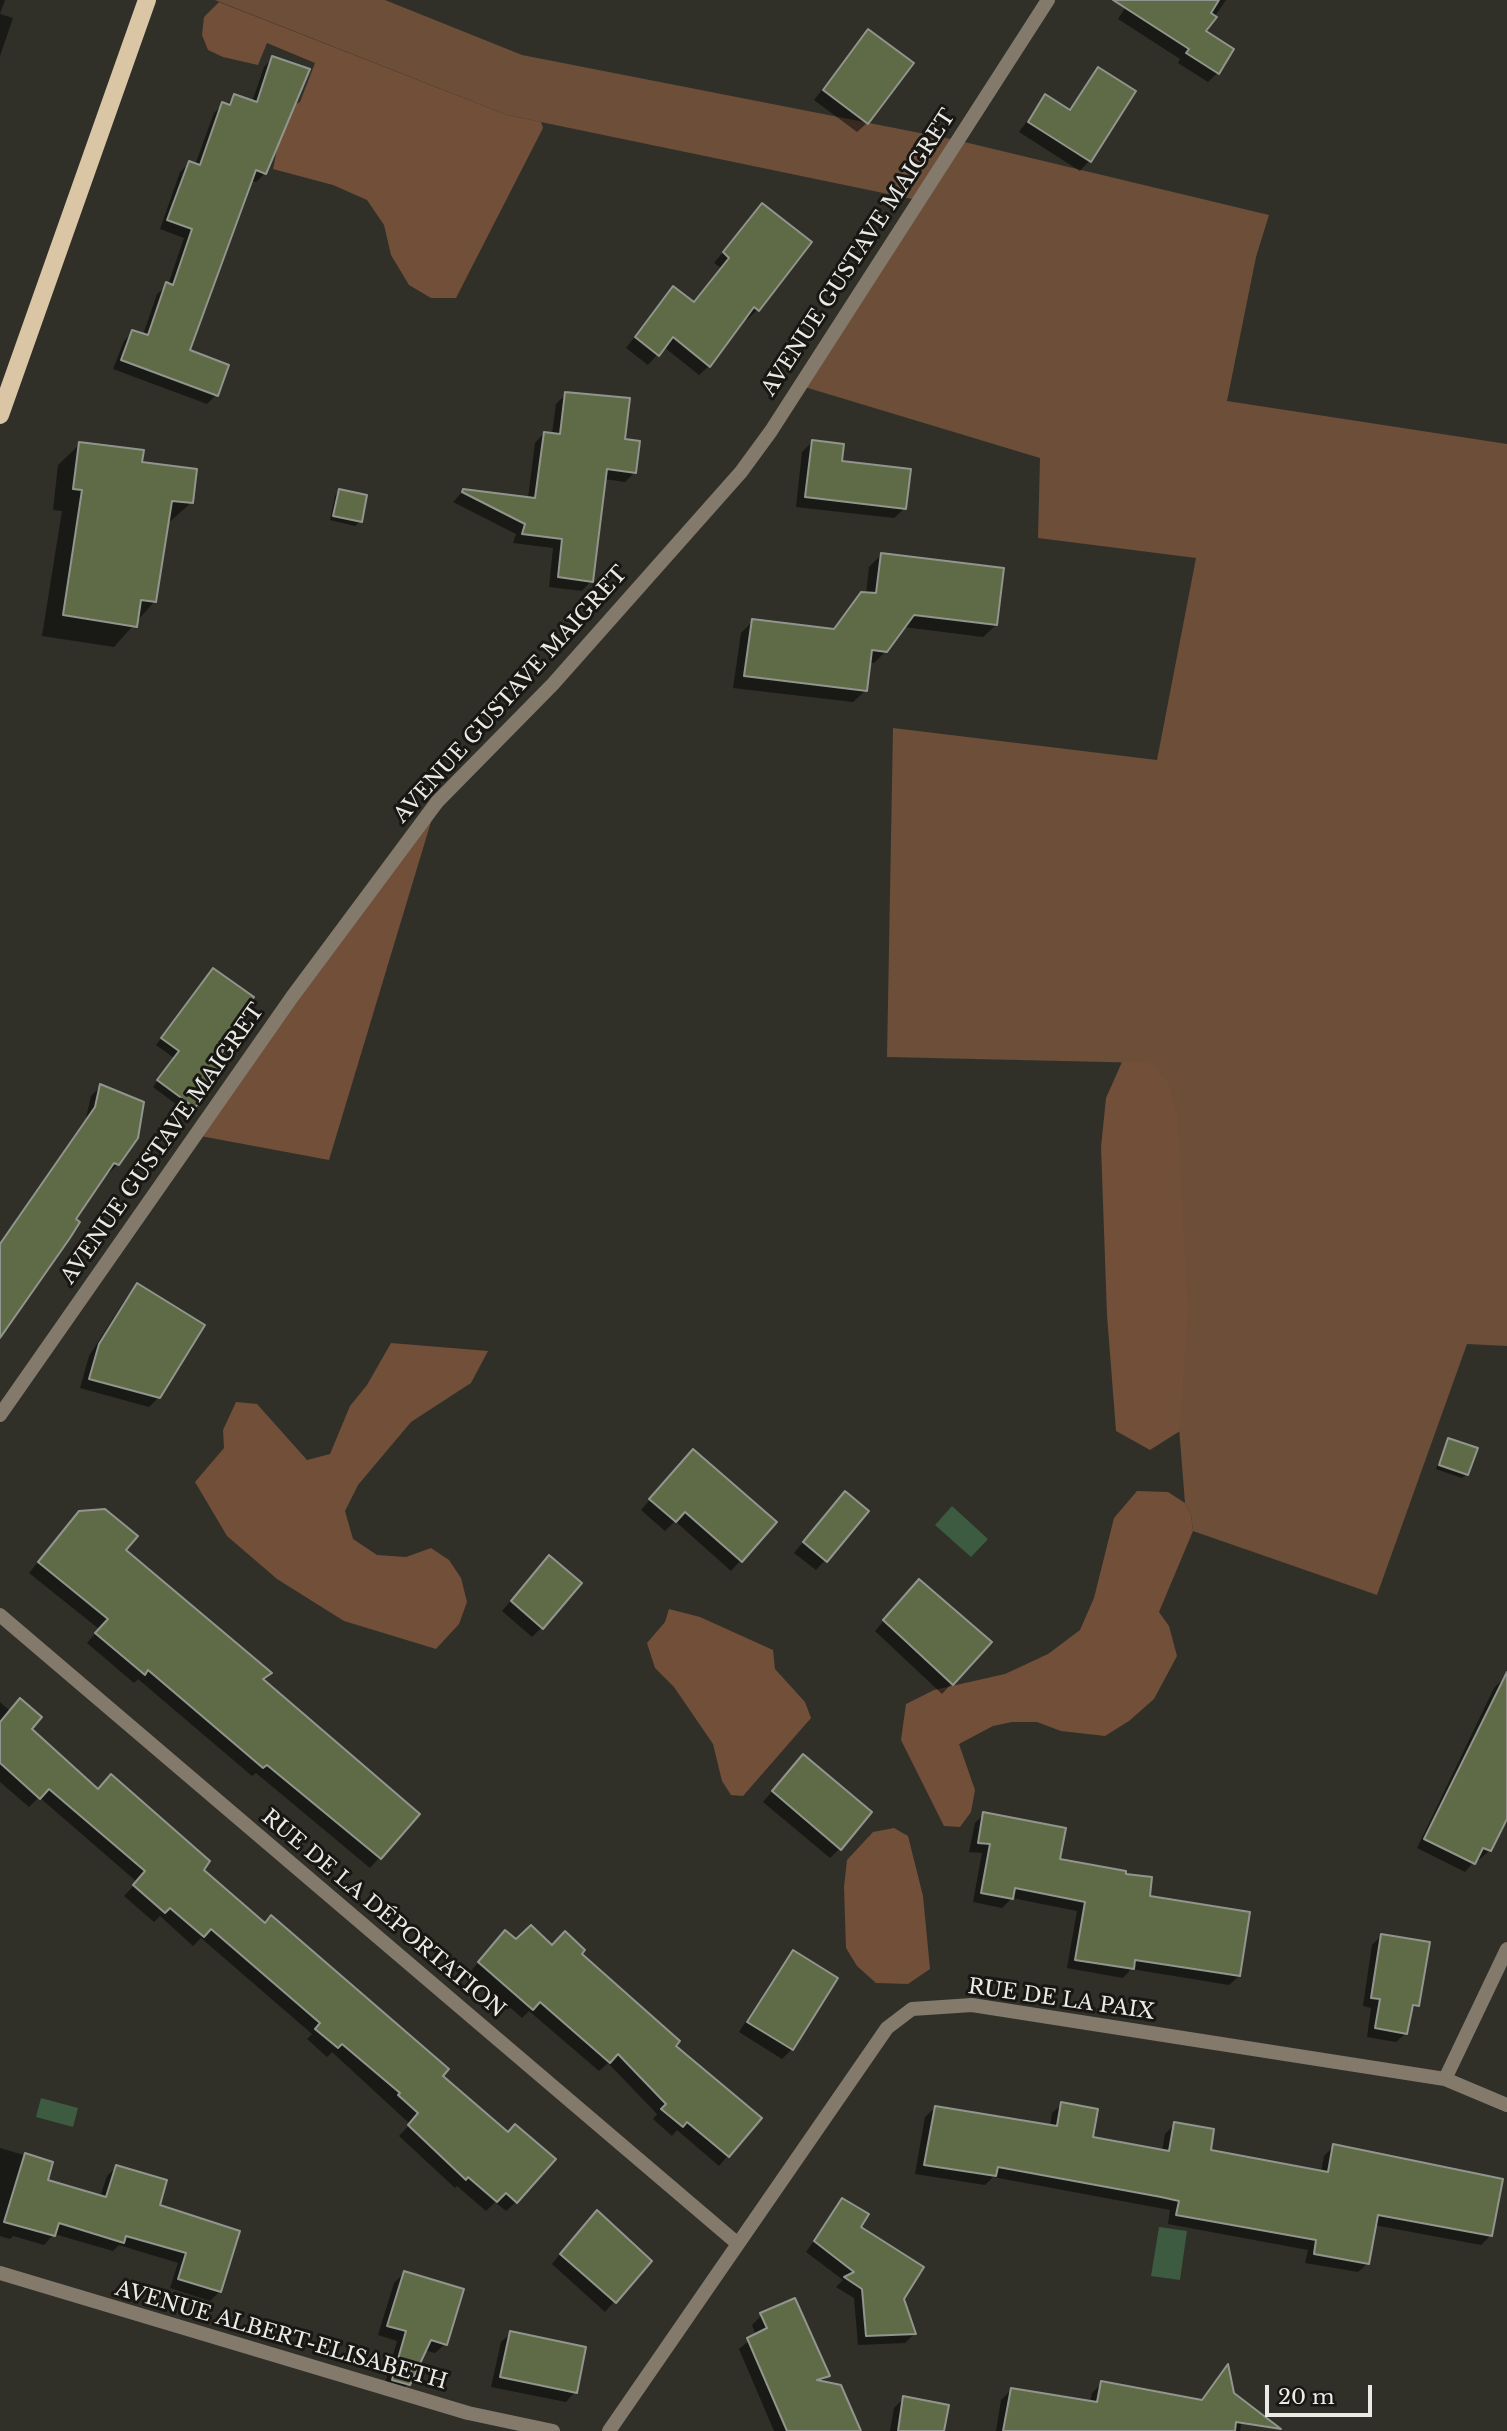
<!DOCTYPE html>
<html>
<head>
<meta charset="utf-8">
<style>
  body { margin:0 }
  #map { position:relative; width:1507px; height:2431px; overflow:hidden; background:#303029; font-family:"Libre Baskerville",serif }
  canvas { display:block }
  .scale { position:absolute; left:1265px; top:2385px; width:107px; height:32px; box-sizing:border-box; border:4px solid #ebebe6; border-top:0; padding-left:9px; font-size:21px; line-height:24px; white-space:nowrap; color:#ebebe6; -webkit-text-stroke:5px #181714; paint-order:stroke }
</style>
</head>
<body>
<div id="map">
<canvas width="1507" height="2431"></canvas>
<div class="scale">20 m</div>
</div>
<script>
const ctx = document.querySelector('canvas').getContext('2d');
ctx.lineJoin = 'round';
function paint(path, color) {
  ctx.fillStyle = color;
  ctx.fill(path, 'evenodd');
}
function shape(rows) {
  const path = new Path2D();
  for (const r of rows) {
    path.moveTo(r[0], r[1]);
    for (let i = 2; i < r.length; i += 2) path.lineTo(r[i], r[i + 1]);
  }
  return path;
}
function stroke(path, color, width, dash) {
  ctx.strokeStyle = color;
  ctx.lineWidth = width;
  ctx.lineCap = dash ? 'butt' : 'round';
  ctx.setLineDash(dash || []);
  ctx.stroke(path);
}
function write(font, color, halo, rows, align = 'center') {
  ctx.font = font + ' "Libre Baskerville",serif';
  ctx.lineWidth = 6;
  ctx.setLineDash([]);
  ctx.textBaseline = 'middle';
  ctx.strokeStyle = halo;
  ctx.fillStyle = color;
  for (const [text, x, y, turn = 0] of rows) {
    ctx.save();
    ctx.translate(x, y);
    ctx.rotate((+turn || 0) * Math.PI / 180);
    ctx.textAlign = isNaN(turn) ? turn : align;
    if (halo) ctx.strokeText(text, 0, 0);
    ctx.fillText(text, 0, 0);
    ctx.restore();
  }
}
paint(shape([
  [215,0,385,0,522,55,956,140,1269,215,1256,257,1227,401,1507,444,1507,1346,1467,1344,1377,1595,1193,1531,1191,1514,1185,1503,1150,1063,887,1057,893,728,1157,760,1196,558,1038,538,1040,458,798,385,917,200,507,115]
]), '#6c4e39');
paint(shape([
  [219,2,507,115,541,122,543,128,456,298,431,298,409,285,391,255,384,225,367,200,333,185,273,169,285,110,300,102,315,63,267,43,258,65,223,57,208,50,202,35,204,17],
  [437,802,329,1160,195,1135],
  [1122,1062,1150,1062,1169,1084,1178,1119,1188,1309,1180,1431,1150,1450,1116,1431,1107,1315,1101,1147,1106,1098],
  [391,1343,488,1351,471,1383,411,1422,358,1485,345,1511,353,1539,377,1555,406,1557,431,1548,449,1560,461,1578,467,1602,459,1624,436,1649,344,1621,277,1579,227,1536,195,1482,224,1448,223,1430,236,1402,257,1404,307,1460,330,1454,350,1406,367,1385],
  [1137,1491,1168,1492,1185,1503,1191,1514,1193,1531,1159,1612,1169,1626,1177,1656,1154,1699,1129,1721,1105,1736,1061,1731,1037,1722,1012,1722,993,1726,959,1744,975,1790,971,1812,960,1827,944,1826,901,1740,906,1704,934,1690,1005,1674,1048,1654,1080,1630,1094,1598,1114,1518],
  [669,1609,700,1617,773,1650,775,1669,805,1702,811,1718,743,1796,731,1795,722,1781,713,1744,674,1687,655,1668,647,1643,665,1622],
  [894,1828,908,1836,923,1896,930,1969,908,1984,876,1983,857,1966,846,1948,844,1887,847,1860,873,1832]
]), '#714f39');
paint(shape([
  [952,1506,988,1539,971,1557,935,1525],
  [41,2098,78,2108,73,2127,36,2117],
  [1159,2227,1187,2231,1180,2280,1151,2276]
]), '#3c5b40');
paint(shape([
  [0,0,5,0,0,14,13,18,0,56],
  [1130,0,1226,0,1204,32,1217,73,1208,82,1178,63,1180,59,1118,19],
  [868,32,867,123,857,132,814,100],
  [273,58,265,173,256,182,250,180,188,352,216,395,207,404,113,369,124,341,133,332,143,335,157,294,168,285,184,238,160,229,180,172,189,163,195,165,214,113,223,104,226,105,235,96,252,102,264,67],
  [1098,70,1089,161,1080,171,1019,132,1046,96,1068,111],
  [762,205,757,310,748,319,744,317,709,366,699,375,664,347,648,365,626,348,673,288,693,303,721,268,714,263],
  [566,394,623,441,635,472,625,482,604,479,591,581,582,591,549,587,553,548,513,543,516,534,453,502,464,490,528,498,535,443,544,433,552,434,556,404],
  [812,442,840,463,904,509,894,518,796,507,802,452],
  [80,444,140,464,191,503,167,524,155,601,114,647,42,636,62,511,53,510,58,465],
  [339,491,360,521,355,526,330,520,335,496],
  [881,555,996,625,983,637,904,627,886,651,874,663,869,663,866,690,853,702,733,688,741,633,753,621,832,631,850,607,862,594,866,594,869,567],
  [207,977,217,1048,194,1106,188,1113,153,1087,174,1058,156,1045],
  [100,1087,118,1164,108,1174,106,1172,0,1333,0,1243,86,1118,91,1096],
  [137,1285,159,1397,149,1407,80,1388,89,1356,128,1295],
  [1449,1440,1467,1474,1462,1478,1436,1469],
  [684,1461,775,1522,731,1571,675,1521,665,1531,641,1510],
  [835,1503,825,1560,816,1570,794,1553],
  [70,1523,124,1550,270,1673,262,1680,418,1814,370,1868,256,1773,252,1776,138,1679,134,1683,87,1643,99,1629,29,1573],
  [540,1567,542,1627,532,1637,502,1611],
  [909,1591,989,1642,942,1694,875,1631],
  [1503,1679,1507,1682,1507,1815,1490,1850,1480,1859,1477,1858,1465,1872,1417,1848,1494,1688],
  [0,1702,98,1790,201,1870,441,2076,516,2202,506,2211,495,2202,486,2211,457,2186,455,2188,399,2136,410,2124,332,2052,327,2057,307,2039,312,2034,201,1938,193,1946,160,1916,154,1922,124,1896,137,1882,39,1797,29,1807,0,1782],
  [793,1767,839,1849,830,1858,763,1802],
  [984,1814,1058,1860,1148,1897,1239,1976,1229,1985,1131,1969,1123,1978,1067,1968,1077,1911,1012,1898,1002,1908,973,1902,982,1853,969,1852,975,1823],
  [1381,1936,1417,2005,1409,2013,1406,2033,1396,2042,1367,2037,1371,2008,1363,2006,1372,1945],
  [496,1942,552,1947,579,1954,674,2046,759,2119,719,2166,677,2130,672,2136,653,2119,657,2114,608,2063,599,2071,529,2011,522,2018,470,1972],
  [793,1952,792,2049,782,2059,739,2032,784,1962],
  [1062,2104,1091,2138,1162,2151,1165,2134,1175,2124,1209,2152,1321,2172,1324,2156,1334,2146,1491,2235,1481,2245,1374,2225,1368,2263,1358,2272,1305,2263,1308,2250,1168,2224,1170,2210,993,2177,985,2185,915,2174,925,2117,935,2108,1050,2127,1052,2113],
  [0,2148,51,2163,46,2181,100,2197,107,2176,116,2167,158,2207,220,2291,210,2301,170,2288,178,2263,119,2245,113,2251,54,2234,44,2245,13,2236,10,2239,0,2236],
  [843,2200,902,2299,914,2334,905,2343,858,2345,854,2298,836,2287,843,2280,806,2252],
  [587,2222,650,2261,605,2312,552,2264],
  [404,2273,445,2344,435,2353,424,2350,408,2384,398,2394,383,2390,397,2341,378,2335,394,2283],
  [762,2315,828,2375,821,2383,850,2431,774,2431,739,2349,756,2335,752,2325],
  [511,2333,575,2392,566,2402,491,2387,501,2342],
  [1227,2367,1233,2394,1245,2403,1240,2431,996,2431,1001,2400,1011,2390,1090,2403,1092,2393,1102,2383,1200,2401],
  [904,2398,943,2431,890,2431,894,2408]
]), '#0007');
const building = shape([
  [1113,0,1219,0,1211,13,1217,17,1206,31,1234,49,1219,74,1186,53,1189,49,1113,0],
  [868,29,914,63,868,124,823,90,868,29],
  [272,56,310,69,266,174,256,170,190,350,229,365,218,396,121,360,132,330,148,335,166,282,173,285,192,229,167,220,189,161,200,165,222,102,230,105,234,94,257,102,272,56],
  [1098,67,1136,91,1091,162,1028,122,1045,94,1070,110,1098,67],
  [762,203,812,242,759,311,754,307,710,367,673,337,659,356,635,337,673,286,694,302,729,258,723,252,762,203],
  [565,392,630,398,625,439,640,441,636,473,607,469,593,582,558,577,562,539,522,534,525,524,462,492,463,489,535,498,544,432,560,434,565,392],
  [812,440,844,444,842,461,911,469,906,509,805,497,812,440],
  [79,442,144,450,142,462,197,469,193,503,172,501,156,602,141,600,137,627,63,615,82,490,73,489,79,442],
  [339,489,367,495,362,522,333,516,339,489],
  [881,553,1004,568,997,625,914,615,887,652,872,650,867,691,744,676,752,619,834,629,861,592,876,593,881,553],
  [213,968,254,997,220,1047,224,1050,218,1058,227,1064,195,1108,157,1080,179,1051,161,1038,213,968],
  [100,1084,144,1102,138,1138,119,1165,114,1163,76,1219,80,1222,70,1238,0,1338,0,1244,95,1107,100,1084],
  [137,1283,205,1325,160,1398,89,1379,99,1344,137,1283],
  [1448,1438,1478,1448,1468,1475,1439,1465,1448,1438],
  [693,1449,777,1522,742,1562,685,1512,676,1522,649,1499,693,1449],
  [845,1491,869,1511,827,1562,803,1542,845,1491],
  [105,1509,138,1536,126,1550,272,1673,263,1679,420,1814,381,1859,267,1765,263,1768,148,1670,145,1675,95,1633,108,1619,38,1562,79,1511,105,1509],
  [549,1555,582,1583,543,1629,511,1601,549,1555],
  [919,1579,992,1642,953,1685,883,1620,919,1579],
  [1507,1672,1507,1819,1491,1851,1483,1848,1475,1864,1424,1839,1507,1672],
  [20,1698,42,1717,32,1729,98,1789,111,1774,210,1861,204,1870,265,1923,271,1915,449,2069,443,2076,508,2132,515,2124,556,2159,517,2203,506,2193,497,2202,468,2177,466,2180,408,2125,418,2113,398,2095,400,2093,342,2044,338,2048,315,2029,320,2023,211,1929,204,1937,170,1908,165,1913,133,1885,145,1871,49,1789,40,1799,0,1763,0,1722,20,1698],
  [803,1754,872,1812,841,1850,772,1791,803,1754],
  [983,1812,1066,1828,1060,1859,1126,1871,1126,1874,1152,1877,1150,1896,1250,1912,1240,1976,1135,1960,1134,1969,1075,1960,1085,1902,1015,1888,1013,1899,981,1893,990,1844,978,1843,983,1812],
  [531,1925,552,1945,565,1931,585,1950,582,1954,680,2041,676,2046,762,2118,729,2157,687,2122,683,2127,661,2109,666,2104,618,2054,610,2063,540,2002,533,2010,478,1962,505,1930,516,1939,531,1925],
  [1381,1934,1430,1942,1419,2006,1413,2005,1407,2034,1375,2028,1380,1999,1371,1998,1381,1934],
  [793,1950,838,1978,793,2050,747,2022,793,1950],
  [1061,2102,1098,2109,1093,2137,1169,2151,1174,2122,1214,2129,1211,2150,1328,2172,1333,2144,1503,2179,1492,2236,1378,2215,1369,2264,1314,2254,1316,2240,1176,2215,1179,2201,1161,2197,998,2167,996,2176,924,2165,935,2106,1057,2126,1061,2102],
  [25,2153,53,2162,48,2180,106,2197,116,2165,167,2180,160,2205,240,2231,221,2292,178,2279,186,2253,126,2236,124,2243,59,2223,55,2236,4,2222,25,2153],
  [842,2198,869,2214,861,2227,924,2267,904,2299,916,2334,866,2336,862,2289,844,2277,854,2272,814,2241,842,2198],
  [597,2210,652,2261,616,2303,560,2254,597,2210],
  [404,2271,464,2289,447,2345,431,2340,410,2385,392,2380,406,2331,387,2326,404,2271],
  [795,2298,830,2376,817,2380,841,2385,861,2431,787,2431,747,2338,767,2328,760,2313,795,2298],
  [510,2331,586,2347,577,2393,500,2377,510,2331],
  [1228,2364,1234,2393,1281,2429,1236,2422,1235,2431,1003,2431,1011,2388,1097,2402,1101,2381,1202,2400,1228,2364],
  [903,2396,949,2405,944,2431,898,2431,903,2396]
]);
paint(building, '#5e6b46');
stroke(building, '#91958d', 2);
stroke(shape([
  [0,1415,292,997,437,802,553,684,741,472,771,431,1048,0],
  [0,1615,738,2244],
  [1445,2079,1507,1949],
  [0,2273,468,2413,553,2431],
  [609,2431,887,2028,912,2009,972,2005,1445,2079,1507,2105]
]), '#847a6b', 14);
stroke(shape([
  [0,415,147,0]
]), '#dac5a5', 18);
write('21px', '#ebebe6', '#181714', [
  ["AVENUE GUSTAVE MAIGRET",859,253,-57],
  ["AVENUE GUSTAVE MAIGRET",511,695,-48],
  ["AVENUE GUSTAVE MAIGRET",163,1144,-55],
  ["RUE DE LA DÉPORTATION",383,1914,40],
  ["RUE DE LA PAIX",1061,2000,8],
  ["AVENUE ALBERT-ELISABETH",281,2336,16]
]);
</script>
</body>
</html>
